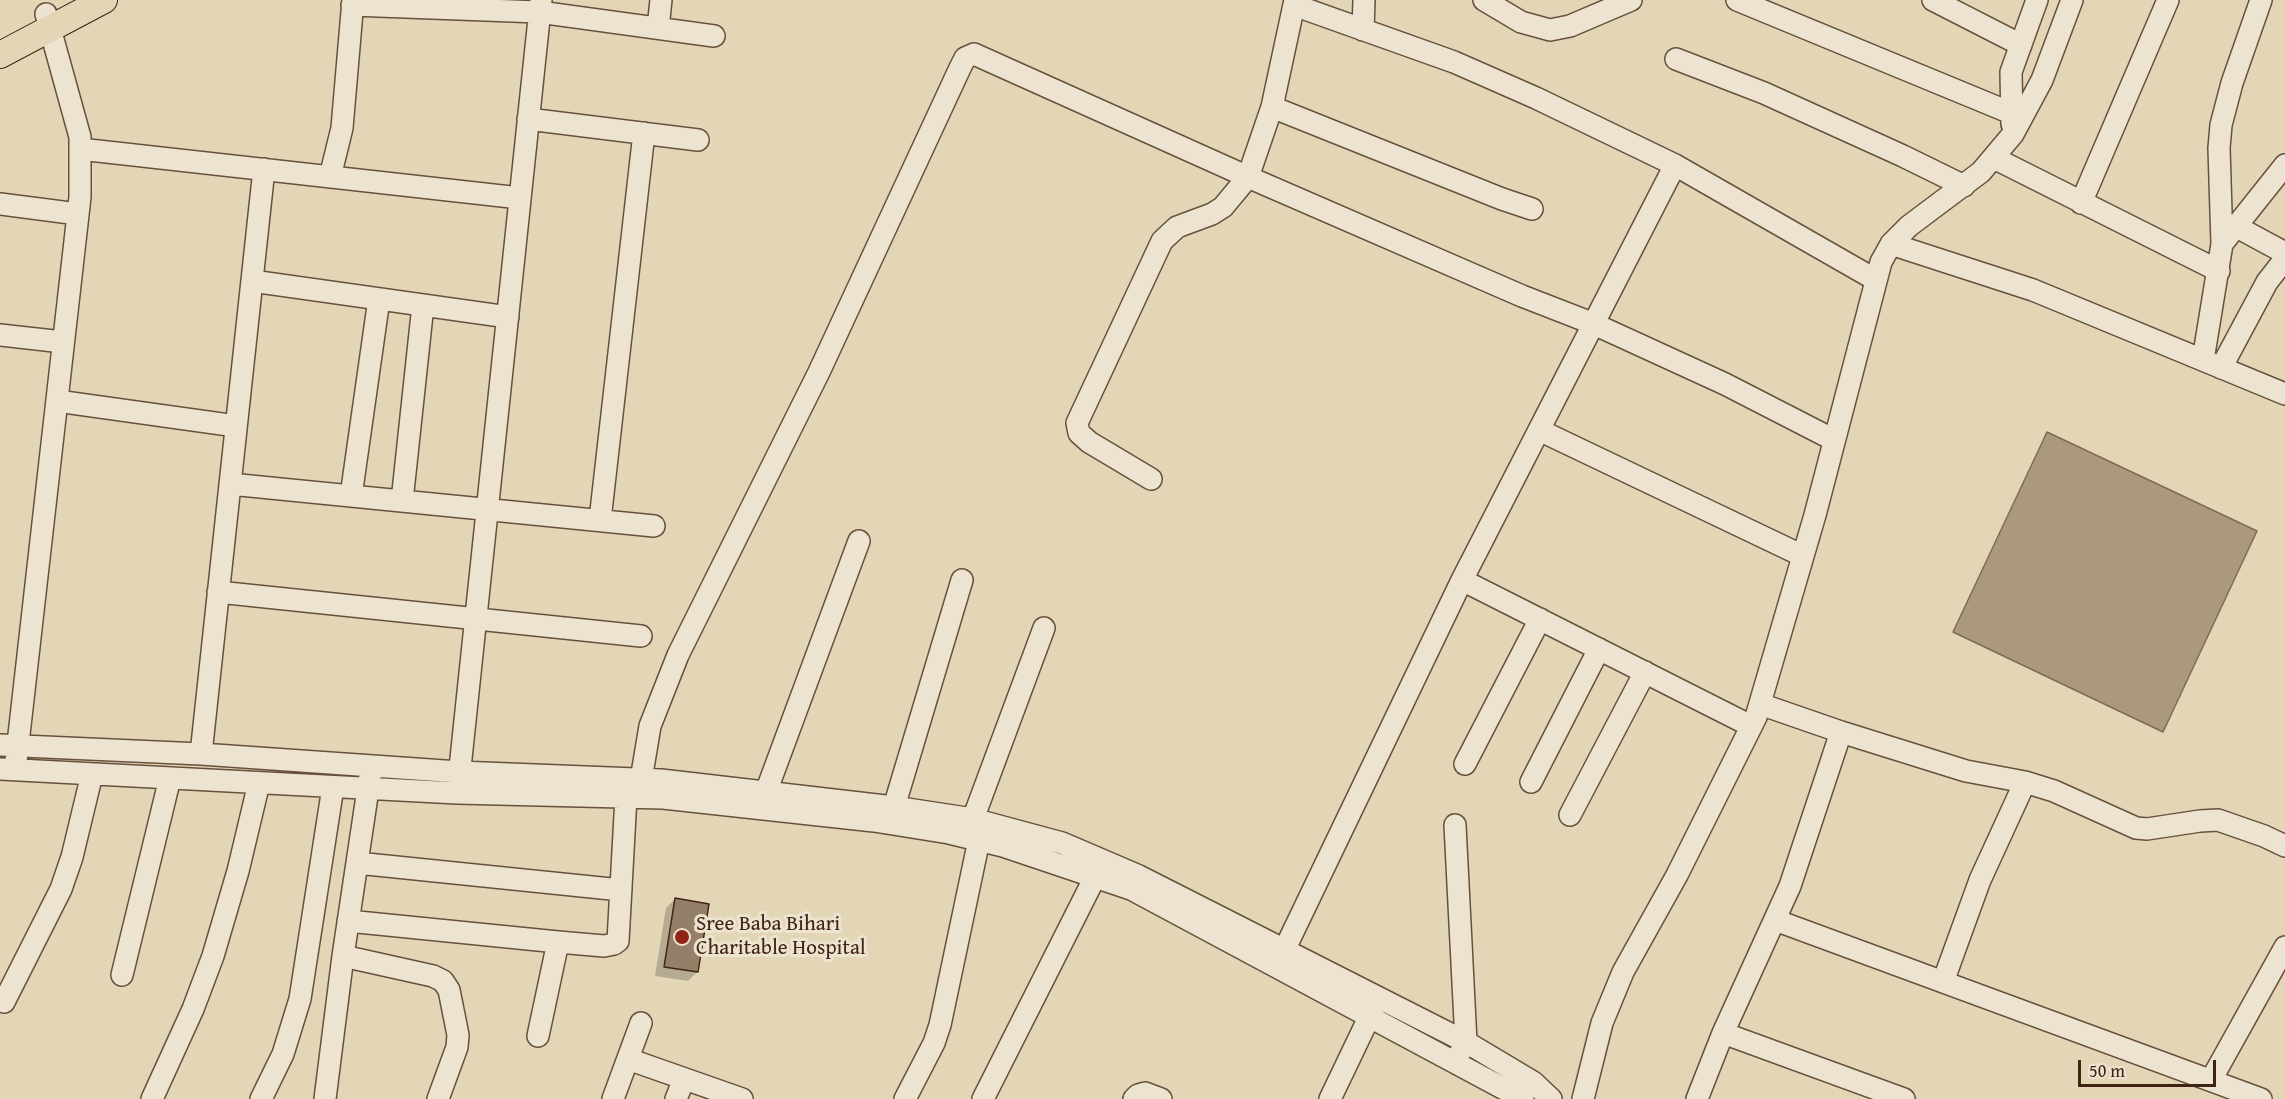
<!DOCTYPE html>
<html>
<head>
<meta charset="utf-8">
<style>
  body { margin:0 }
  #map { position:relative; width:2285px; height:1099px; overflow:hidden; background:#e2d6b6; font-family:"Gentium Book Plus",serif }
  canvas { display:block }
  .scale { position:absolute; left:2078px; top:1060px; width:138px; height:27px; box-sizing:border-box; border:3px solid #402315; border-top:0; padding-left:8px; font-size:18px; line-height:21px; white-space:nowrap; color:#402315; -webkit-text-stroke:4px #ece4d0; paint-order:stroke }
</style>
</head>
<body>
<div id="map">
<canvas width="2285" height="1099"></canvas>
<div class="scale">50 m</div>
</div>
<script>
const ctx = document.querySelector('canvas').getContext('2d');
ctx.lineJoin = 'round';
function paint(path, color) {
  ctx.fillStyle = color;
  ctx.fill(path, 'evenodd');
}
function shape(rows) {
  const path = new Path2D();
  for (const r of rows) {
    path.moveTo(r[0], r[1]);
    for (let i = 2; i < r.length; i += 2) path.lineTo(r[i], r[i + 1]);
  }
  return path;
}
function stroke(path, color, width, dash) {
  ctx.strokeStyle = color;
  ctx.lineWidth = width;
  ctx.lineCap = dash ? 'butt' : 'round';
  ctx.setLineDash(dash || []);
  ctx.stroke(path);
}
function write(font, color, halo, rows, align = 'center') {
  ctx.font = font + ' "Gentium Book Plus",serif';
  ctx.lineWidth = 6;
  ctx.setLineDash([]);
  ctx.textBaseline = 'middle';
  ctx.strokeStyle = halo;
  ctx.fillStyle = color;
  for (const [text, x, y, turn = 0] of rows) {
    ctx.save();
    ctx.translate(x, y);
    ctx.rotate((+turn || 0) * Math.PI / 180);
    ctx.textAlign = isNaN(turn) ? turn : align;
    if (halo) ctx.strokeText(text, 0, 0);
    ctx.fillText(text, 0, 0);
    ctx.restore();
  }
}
const water = shape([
  [2047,432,2257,531,2163,732,1953,632,2047,432]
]);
paint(water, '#ab997f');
stroke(water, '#806a55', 1.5);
paint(shape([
  [675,899,697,972,688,981,655,976,666,908]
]), '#0003');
const building = shape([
  [675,898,709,904,698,972,664,967,675,898]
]);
paint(building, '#948069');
stroke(building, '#402315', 1.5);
const minor = shape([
  [1484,0,1521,22,1550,30,1570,26,1631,0],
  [1737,0,2011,113],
  [1933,0,2021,45],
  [352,5,539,12,714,36],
  [1294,5,1454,62,1536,98,1675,165,1876,280],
  [658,28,661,0],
  [1363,30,1364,0],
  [1676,59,1764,93,1903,156,1964,186],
  [1272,107,1502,199,1532,209],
  [528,119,698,140],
  [2012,124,2011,72,2037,0],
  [80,149,520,198],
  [1994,158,2219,271],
  [330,177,342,128,353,0],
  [2081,203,2168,0],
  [0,204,78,214],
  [2237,227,2285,253],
  [1891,244,2033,290,2285,394],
  [2222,244,2285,165],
  [252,281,508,317],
  [0,335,63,342],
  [2203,360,2222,244,2219,148,2221,125,2232,83,2261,0],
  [2221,368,2267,282,2285,259],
  [57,401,236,426],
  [1539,430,1803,556],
  [1151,479,1089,442,1079,433,1077,423,1162,241,1177,227,1212,214,1223,207,1248,177,1272,107,1295,0],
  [230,484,654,526],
  [351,496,379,299],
  [402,501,423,305],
  [600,520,644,133],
  [1462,580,1751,726],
  [218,592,641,636],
  [1760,704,1841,732,1966,771,2025,782,2054,791,2136,828,2147,829,2200,821,2218,820,2264,836,2285,846],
  [0,745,201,754,459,772,661,780,894,807,973,819,1062,843,1139,876,1466,1042,1533,1082,1551,1099],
  [201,754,264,169],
  [16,761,80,197,80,137,46,14],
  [1465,764,1540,619],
  [0,769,457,793,663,798,874,821,949,833,1003,846,1131,889,1523,1099],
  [641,780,650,726,678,655,819,372,960,68,965,58,974,54,1248,177,1522,296,1594,324,1725,384,1834,440],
  [1531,782,1599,649],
  [458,787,541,0],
  [766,792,859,541],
  [894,807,962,580],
  [1570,815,1645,672],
  [973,819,1044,628],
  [1455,825,1466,1042,1461,1051],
  [357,863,621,890],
  [1775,920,2261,1099],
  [348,921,558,942,604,946,614,944,618,941,626,797],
  [343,956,433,976,443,981,449,990,458,1035,457,1047,438,1099],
  [1279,961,1462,580,1675,165],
  [122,975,170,778],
  [1943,982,1980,880,2025,782],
  [4,1002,61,889,72,857,92,774],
  [1723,1033,1904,1099],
  [538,1036,558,942],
  [628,1059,742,1099],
  [2211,1080,2285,947],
  [152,1099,193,1009,213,956,238,871,259,783],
  [261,1099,283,1054,300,999,333,787],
  [325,1099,343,956,370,776],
  [613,1099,641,1023],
  [676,1099,684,1079],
  [905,1099,934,1043,940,1025,979,840],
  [983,1099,1095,877],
  [1134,1099,1138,1095,1145,1093,1161,1099],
  [1330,1099,1375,1005],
  [1583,1099,1602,1023,1623,972,1677,875,1756,717,1815,515,1881,262,1891,244,1909,226,1981,172,2013,134,2042,80,2072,0],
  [1697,1099,1723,1033,1790,886,1841,732]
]);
const major = shape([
  [0,55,104,0]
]);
stroke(minor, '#68503d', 24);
stroke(major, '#402315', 28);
stroke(minor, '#ece4d0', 21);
stroke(major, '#e2d6b6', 26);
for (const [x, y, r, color] of [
  [682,937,8,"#8f2418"]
]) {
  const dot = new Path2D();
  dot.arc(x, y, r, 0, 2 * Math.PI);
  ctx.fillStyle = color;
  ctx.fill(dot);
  stroke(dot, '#ece4d0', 2);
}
write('21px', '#402315', '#ece4d0', [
  ["Sree Baba Bihari",696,925],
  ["Charitable Hospital",696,949]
], 'left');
</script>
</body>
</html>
